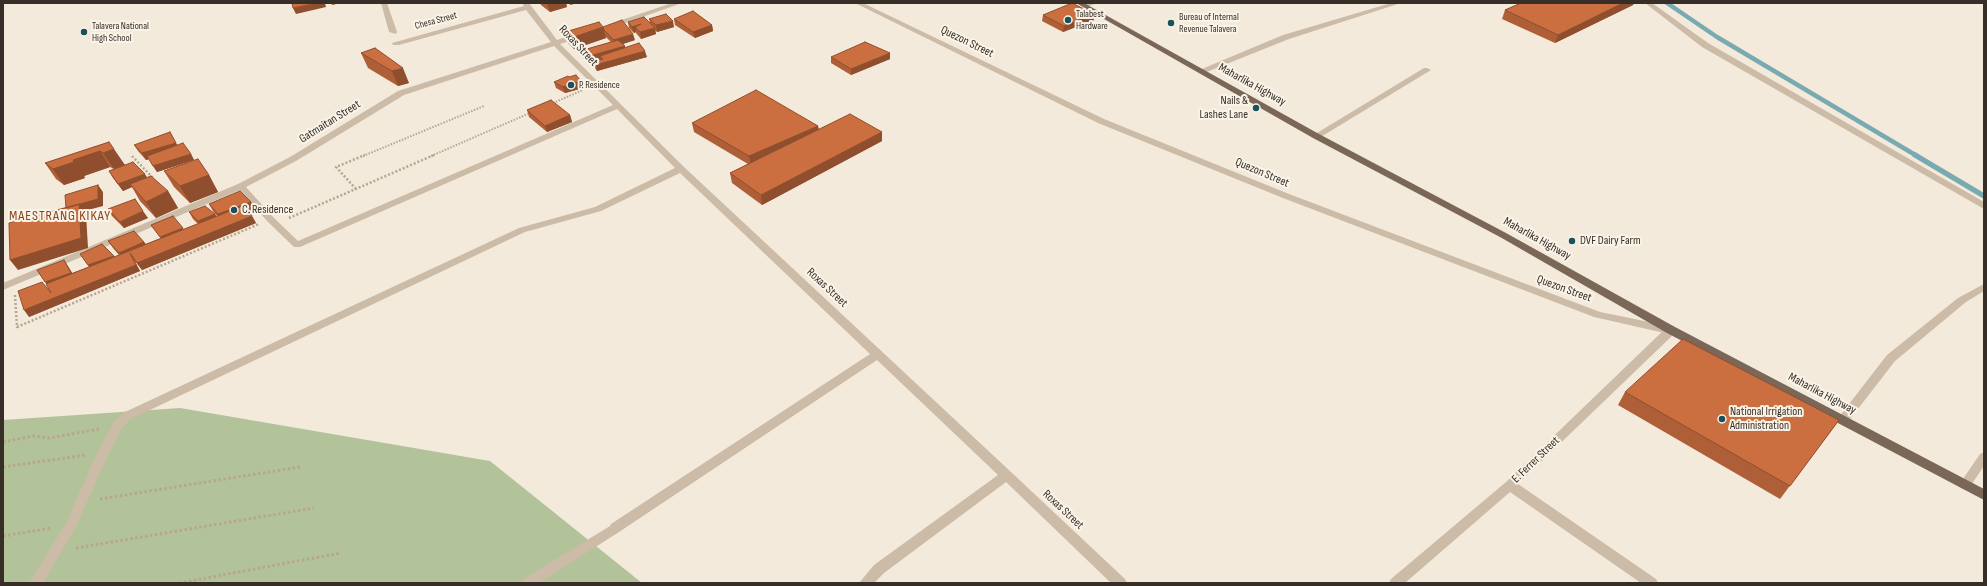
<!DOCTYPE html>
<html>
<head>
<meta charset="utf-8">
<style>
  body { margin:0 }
  #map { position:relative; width:1987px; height:586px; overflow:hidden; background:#f3eadb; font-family:"Sofia Sans Condensed",sans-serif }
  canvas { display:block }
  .frame { position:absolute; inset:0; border:4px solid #382e28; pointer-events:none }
</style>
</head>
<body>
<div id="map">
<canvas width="1987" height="586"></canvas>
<div class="frame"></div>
</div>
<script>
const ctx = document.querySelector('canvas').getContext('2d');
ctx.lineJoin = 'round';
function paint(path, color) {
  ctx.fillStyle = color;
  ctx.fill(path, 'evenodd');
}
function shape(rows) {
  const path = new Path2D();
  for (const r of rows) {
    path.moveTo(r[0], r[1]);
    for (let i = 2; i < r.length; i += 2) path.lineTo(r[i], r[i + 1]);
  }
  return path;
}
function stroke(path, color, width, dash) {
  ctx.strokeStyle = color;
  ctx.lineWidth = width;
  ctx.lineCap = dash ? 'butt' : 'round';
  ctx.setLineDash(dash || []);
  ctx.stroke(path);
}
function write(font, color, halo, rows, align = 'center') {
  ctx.font = font + ' "Sofia Sans Condensed",sans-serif';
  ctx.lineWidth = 4;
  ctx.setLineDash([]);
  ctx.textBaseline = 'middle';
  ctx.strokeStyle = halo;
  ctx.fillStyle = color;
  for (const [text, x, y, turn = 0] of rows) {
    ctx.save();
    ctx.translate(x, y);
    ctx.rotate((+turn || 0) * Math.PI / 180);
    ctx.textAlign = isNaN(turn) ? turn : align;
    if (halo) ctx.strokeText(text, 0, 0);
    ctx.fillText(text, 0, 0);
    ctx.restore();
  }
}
paint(shape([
  [180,408,490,461,642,583,3,583,3,420]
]), '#b2c39a');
stroke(shape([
  [1667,3,1717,37,1917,156]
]), '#79aab2', 4.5);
stroke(shape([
  [1915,155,1984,196]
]), '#79aab2', 5.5);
stroke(shape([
  [553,103,583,90],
  [363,156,484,106],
  [431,156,530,113]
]), '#b8a590', 2, [1.5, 1.5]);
stroke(shape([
  [132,156,153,178],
  [356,189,336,167,365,155],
  [289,218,434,155],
  [15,295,17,327,259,224]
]), '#b8a590', 2.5, [2, 2]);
stroke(shape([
  [3,442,34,436,50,438,99,429],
  [3,467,86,455],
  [100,499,300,467],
  [3,536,52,528],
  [76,548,314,508],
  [179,583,341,553]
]), '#b8a590', 3, [2.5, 2.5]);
paint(shape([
  [381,3,387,3,397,32,396,34,389,32,381,3],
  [1424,68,1427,68,1431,70,1319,138,1316,139,1312,136,1424,68],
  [129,411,133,412,135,415,122,428,109,453,75,529,43,583,29,583,66,523,97,453,114,422,125,412,129,411],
  [615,523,619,524,621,528,619,532,539,583,521,583,523,579,615,523]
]), '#ccbba6');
paint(shape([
  [522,3,529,3,557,40,577,33,583,33,583,37,560,44,684,167,1011,472,1125,579,1127,583,1111,583,1006,482,884,573,874,583,859,583,874,565,998,475,877,360,619,532,615,533,611,532,609,528,611,524,870,354,680,173,601,211,525,232,133,418,125,418,123,415,125,412,519,228,595,207,675,168,617,109,300,247,294,247,267,221,240,190,3,290,3,283,238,184,290,157,398,91,551,42,526,10,399,45,393,45,392,43,524,6,522,3],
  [554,46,613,105,298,241,273,217,246,187,296,161,404,95,554,46],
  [672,3,682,3,614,27,607,25,672,3],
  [1087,3,1097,3,1087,7,1083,7,1083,5,1087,3],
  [1391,3,1401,3,1289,39,1204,73,1201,73,1197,71,1283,35,1391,3],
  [1645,3,1652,3,1708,43,1984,202,1984,209,1702,47,1645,3],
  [1984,284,1984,291,1966,302,1895,361,1847,423,1839,423,1837,420,1839,417,1887,355,1958,298,1984,284],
  [1671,326,1675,327,1676,330,1675,333,1518,484,1656,579,1658,583,1641,583,1510,492,1405,583,1389,583,1391,579,1506,482,1667,327,1671,326],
  [1984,452,1984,466,1969,488,1965,490,1961,488,1959,485,1961,482,1980,454,1984,452]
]), '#ccbba6');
paint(shape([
  [855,3,863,3,1104,119,1289,194,1600,312,1669,326,1674,330,1669,334,1594,317,1283,198,1098,123,855,3]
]), '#ccbba6');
paint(shape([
  [1076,3,1084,3,1319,134,1506,233,1675,327,1984,489,1984,500,1667,333,1500,237,1313,138,1076,3]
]), '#7b6758');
paint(shape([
  [540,3,566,3,567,7,550,12,541,5],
  [1521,3,1634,3,1633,5,1555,43,1502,19,1505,10],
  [1043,15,1094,20,1063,32,1042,21],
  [649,19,674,27,657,32,655,30,656,34,641,39,636,33,636,32,634,33,629,28,628,22,650,23],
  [674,19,712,25,713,31,695,38,675,25],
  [603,27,635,40,623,44,625,46,625,47,647,57,597,71,595,68,593,62,600,60,588,63,582,57,580,51,611,42,605,36,606,38,574,49,568,43,565,32],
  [375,48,409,83,398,86,368,68,361,53],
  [831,57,890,59,851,75,831,63],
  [569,77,583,88,565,93,556,88,554,82],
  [527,110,570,115,572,122,547,132,529,117],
  [692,123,818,126,819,129,882,132,882,141,762,205,732,183,730,173,748,164,694,132],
  [109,142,124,165,147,177,168,191,178,208,156,218,140,201,132,187,123,191,113,178,109,171,119,167,114,169,110,167,84,176,85,178,64,185,56,179,45,163],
  [134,145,177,145,191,154,194,160,157,172,149,159,146,160,138,151],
  [164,171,209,175,218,192,190,203,174,187],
  [251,202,255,209,249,211,256,223,142,270,134,260,140,271,29,317,51,293,64,260,72,273,89,267,80,254,115,257,119,255,113,248,108,241,144,242,146,244,161,238,151,225,184,229,198,224,193,219,189,212,215,214,216,217,217,216,213,211,209,204],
  [108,209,148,218,124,228,112,216],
  [1625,392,1839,420,1780,499,1618,405]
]), '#af5f37');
paint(shape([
  [317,3,325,3,326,7,296,14,293,8],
  [331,3,341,3,332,5],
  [547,3,566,3,567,7,550,12],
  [570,3,578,3,570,5],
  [1623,3,1634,3,1633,5,1555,43,1558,35],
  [1094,14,1094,20,1063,32,1064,26],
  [673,21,674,27,657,32,656,25],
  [641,24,635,27,636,32,634,33,632,27],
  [712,25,713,31,695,38,693,32],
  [603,27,606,38,574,49,571,38],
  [655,28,656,34,641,39,640,32],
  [633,34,635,40,616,46,614,40],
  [625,46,626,52,600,56,601,60,588,63,586,57],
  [645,51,647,57,597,71,596,65],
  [890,53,890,59,851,75,851,69],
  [403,68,409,83,398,86,392,71],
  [581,81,583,88,565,93,563,87],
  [570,115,572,122,547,132,545,126],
  [818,126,819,135,751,165,749,156],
  [170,132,180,150,146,160,142,153],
  [882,132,882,141,762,205,761,195],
  [114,149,125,165,114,169,103,153],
  [100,151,110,167,84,176,85,178,64,185,53,169,73,160],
  [191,154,194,160,157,172,153,166],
  [145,174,149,181,130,184,132,187,123,191,118,184],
  [209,175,218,192,190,203,180,186],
  [98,185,103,192,103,206,84,211,86,214,88,248,18,270,10,260,66,208],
  [168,191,178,208,156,218,146,202],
  [251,202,255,209,222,221,218,214],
  [143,211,148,218,124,228,120,222],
  [215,214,219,221,202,228,198,221],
  [252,216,256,223,142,270,137,263],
  [183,228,187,235,165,243,160,237],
  [144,242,149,249,130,253,134,260,140,271,29,317,24,310,123,260,119,253],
  [114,256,119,262,93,272,88,265],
  [64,260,76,279,50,289,45,282]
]), '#8f4e2d');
const building = shape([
  [292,3,317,3,293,8,292,3],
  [1072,3,1094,14,1064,26,1043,15,1072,3],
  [1521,3,1623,3,1558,35,1505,10,1521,3],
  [693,11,712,25,693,32,674,19,693,11],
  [666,14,673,21,656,25,649,19,666,14],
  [644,17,655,28,640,32,635,27,641,24,632,27,628,22,644,17],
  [622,20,633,34,614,40,604,30,603,27,622,20],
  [599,22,603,27,571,38,565,32,599,22],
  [618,40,625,46,586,57,580,51,618,40],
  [865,42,890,53,851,69,831,57,865,42],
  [639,43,645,51,596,65,593,62,603,59,600,56,639,43],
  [375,48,403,68,392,71,361,53,375,48],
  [576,75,581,81,563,87,554,82,568,76,569,77,576,75],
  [756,90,818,126,749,156,692,123,756,90],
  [551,100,570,115,545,126,527,110,551,100],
  [850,114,882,132,761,195,730,173,850,114],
  [170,132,176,143,142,153,134,145,170,132],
  [109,142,114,149,103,153,100,151,73,160,74,162,53,169,45,163,109,142],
  [183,143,191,154,153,166,147,156,183,143],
  [198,159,209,175,180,186,164,171,198,159],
  [133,162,145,174,118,184,109,171,133,162],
  [151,176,168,191,146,202,130,184,151,176],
  [98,185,98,199,66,208,65,195,98,185],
  [240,191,251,202,218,214,209,204,240,191],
  [135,199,143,211,120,222,108,209,135,199],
  [79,204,81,238,10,260,9,223,79,204],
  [245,205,252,216,137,263,130,253,136,265,24,310,18,291,42,282,51,293,46,284,245,205],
  [205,206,215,214,198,221,189,212,205,206],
  [173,216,183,228,160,237,151,225,173,216],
  [134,231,144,242,119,253,108,241,134,231],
  [102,244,114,256,88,265,80,254,102,244],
  [64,260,71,273,45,282,37,270,64,260],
  [1683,339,1839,420,1790,486,1625,392,1683,339]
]);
paint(building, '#cc6f40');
stroke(building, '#8f4e2d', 1);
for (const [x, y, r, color] of [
  [1068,20,4,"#1b515c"],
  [1171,23,4,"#1b515c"],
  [84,32,4,"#1b515c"],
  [571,85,4,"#1b515c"],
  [1256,108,4,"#1b515c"],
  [234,210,4,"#1b515c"],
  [1572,241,4,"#1b515c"],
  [1722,419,4,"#1b515c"]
]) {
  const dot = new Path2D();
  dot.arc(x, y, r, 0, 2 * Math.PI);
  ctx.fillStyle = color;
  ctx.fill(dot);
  stroke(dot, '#faf4e8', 1.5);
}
write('10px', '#382e28', '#faf4e8', [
  ["Talabest",1076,14],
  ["Hardware",1076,26],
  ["Bureau of Internal",1179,17],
  ["Revenue Talavera",1179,29],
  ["Talavera National",92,26],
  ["High School",92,38],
  ["P. Residence",579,85]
], 'left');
write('10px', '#382e28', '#faf4e8', [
  ["Chesa Street",436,21,-15]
]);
write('12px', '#382e28', '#faf4e8', [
  ["Quezon Street",967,42,26],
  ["Roxas Street",578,46,47],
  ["Maharlika Highway",1252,85,29],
  ["Gatmaitan Street",330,122,-32],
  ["Quezon Street",1262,173,23],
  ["Maharlika Highway",1537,239,29],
  ["Roxas Street",827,288,43],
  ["Quezon Street",1564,289,20],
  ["Maharlika Highway",1822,394,28],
  ["E. Ferrer Street",1536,460,-44],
  ["Roxas Street",1063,510,43]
]);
write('12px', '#382e28', '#faf4e8', [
  ["Nails &",1248,101,"right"],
  ["Lashes Lane",1248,115,"right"],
  ["C. Residence",242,210],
  ["DVF Dairy Farm",1580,241],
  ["National Irrigation",1730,412],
  ["Administration",1730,426]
], 'left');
ctx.letterSpacing = '1px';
write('14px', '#8b411c', '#faf4e8', [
  ["MAESTRANG KIKAY",60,216]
]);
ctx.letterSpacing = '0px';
</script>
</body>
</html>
